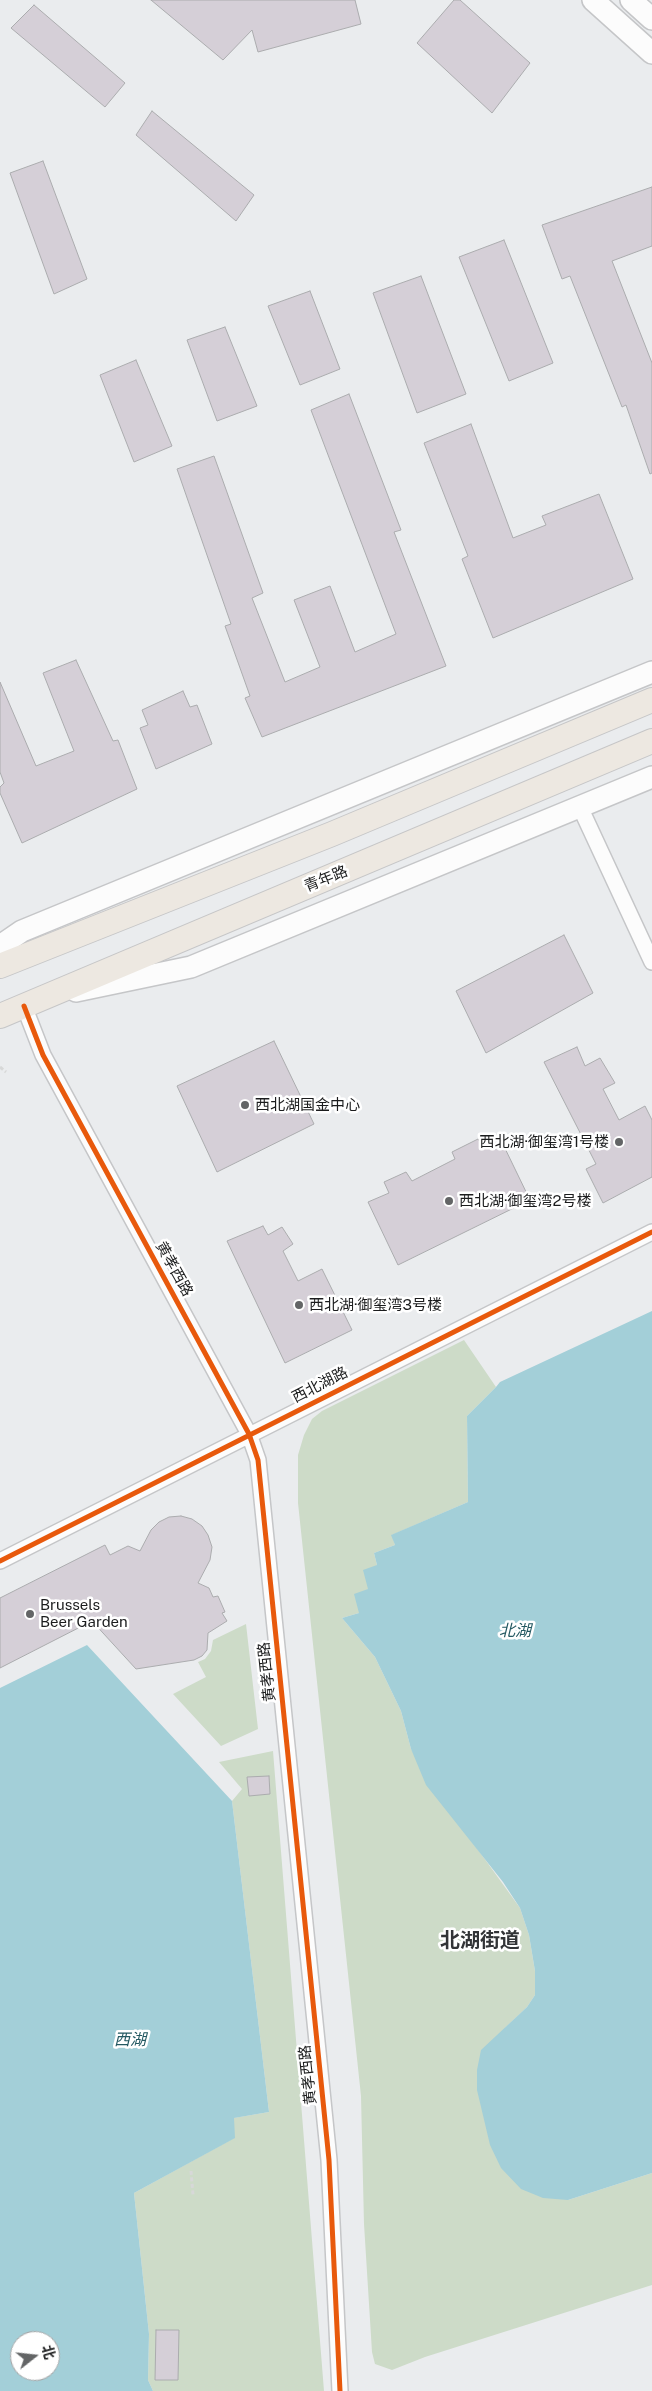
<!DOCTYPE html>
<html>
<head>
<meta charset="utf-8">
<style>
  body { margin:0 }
  #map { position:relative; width:652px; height:2391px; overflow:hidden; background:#eaecee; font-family:"Public Sans","Noto Sans SC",sans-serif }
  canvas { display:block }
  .north { position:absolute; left:10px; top:2331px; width:50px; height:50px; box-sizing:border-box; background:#fff; border:1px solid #a4a4a5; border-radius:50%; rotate:74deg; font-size:14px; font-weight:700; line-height:20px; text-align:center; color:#1b1c1d }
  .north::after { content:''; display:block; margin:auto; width:18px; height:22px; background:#636566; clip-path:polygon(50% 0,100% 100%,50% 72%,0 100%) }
</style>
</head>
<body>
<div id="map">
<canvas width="652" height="2391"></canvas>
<div class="north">北</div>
</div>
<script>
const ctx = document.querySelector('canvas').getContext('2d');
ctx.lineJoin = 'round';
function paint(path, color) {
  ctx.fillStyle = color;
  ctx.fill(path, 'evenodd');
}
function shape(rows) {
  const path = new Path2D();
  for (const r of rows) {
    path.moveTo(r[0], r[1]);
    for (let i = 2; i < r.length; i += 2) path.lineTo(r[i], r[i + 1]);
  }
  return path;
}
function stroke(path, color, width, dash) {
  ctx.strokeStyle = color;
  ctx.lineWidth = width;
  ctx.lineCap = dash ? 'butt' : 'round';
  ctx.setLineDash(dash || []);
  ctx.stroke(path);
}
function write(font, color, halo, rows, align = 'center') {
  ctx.font = font + ' "Public Sans","Noto Sans SC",sans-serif';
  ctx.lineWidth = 5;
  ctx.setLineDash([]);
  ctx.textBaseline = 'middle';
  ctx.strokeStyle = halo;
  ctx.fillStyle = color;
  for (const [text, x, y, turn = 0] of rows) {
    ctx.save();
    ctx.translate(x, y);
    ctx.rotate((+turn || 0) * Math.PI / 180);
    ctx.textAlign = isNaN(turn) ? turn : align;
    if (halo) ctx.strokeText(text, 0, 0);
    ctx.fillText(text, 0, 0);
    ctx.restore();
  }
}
paint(shape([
  [464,1340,496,1387,467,1416,468,1502,392,1535,395,1545,374,1553,377,1565,359,1613,342,1618,375,1657,401,1711,411,1749,466,1833,520,1908,529,1935,535,1971,535,1995,527,2007,505,2028,568,2200,652,2173,652,2285,425,2357,392,2370,375,2364,372,2352,364,2224,361,2096,298,1503,298,1455,304,1435,312,1419,322,1411],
  [246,1624,258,1729,221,1746,173,1694,206,1677,198,1662,205,1659,211,1651,213,1640],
  [273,1751,324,2391,153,2391,148,2380,149,2334,134,2193,234,2138,233,2118,269,2112,232,1801,242,1789,219,1762]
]), '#cddbc8');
paint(shape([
  [652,1311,652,2173,568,2200,543,2198,521,2189,501,2168,490,2145,477,2090,477,2070,481,2050,527,2007,535,1995,535,1971,529,1935,520,1908,503,1882,426,1785,411,1749,401,1711,375,1657,342,1618,359,1613,354,1594,368,1589,363,1570,377,1565,374,1553,395,1545,391,1535,468,1502,467,1416,496,1387,500,1382],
  [87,1645,232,1801,269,2112,234,2118,235,2138,134,2193,149,2334,148,2380,153,2391,0,2391,0,1688],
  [20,2341,50,2341,50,2371,20,2371]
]), '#a3cfd8');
const building = shape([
  [151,0,355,0,361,24,258,52,252,30,223,60,151,0],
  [454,0,460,0,530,63,492,113,417,43,454,0],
  [34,5,125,83,105,107,11,28,34,5],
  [152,111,254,195,236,221,136,135,152,111],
  [43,161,87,279,54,294,10,173,43,161],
  [652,187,652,246,612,261,652,363,652,473,650,474,626,405,622,407,570,276,562,279,542,225,652,187],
  [504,240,553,363,509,381,459,257,504,240],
  [421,276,466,394,417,413,373,293,421,276],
  [310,291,340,369,300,385,268,306,310,291],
  [225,327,257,406,217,421,187,340,225,327],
  [136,360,172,446,134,462,100,375,136,360],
  [349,394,401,530,394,532,446,666,262,737,245,698,250,696,225,626,231,624,177,469,214,456,263,593,252,598,285,682,320,667,294,600,330,586,355,652,396,634,311,410,349,394],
  [471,424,513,538,546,525,542,516,599,494,633,579,493,638,462,559,468,556,424,443,471,424],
  [76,660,113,741,118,740,137,789,22,843,0,793,0,787,4,783,0,772,0,682,36,766,74,751,43,673,76,660],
  [183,691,190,707,197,705,212,744,156,769,140,728,148,725,142,710,183,691],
  [564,935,593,993,486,1053,456,991,564,935],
  [274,1041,314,1124,217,1172,177,1086,274,1041],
  [577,1047,585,1066,600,1058,615,1083,603,1089,619,1120,645,1106,652,1120,652,1177,603,1203,586,1169,596,1164,544,1062,577,1047],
  [499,1136,530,1200,398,1265,368,1202,389,1193,384,1182,406,1172,412,1181,455,1159,452,1152,478,1139,482,1145,499,1136],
  [263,1226,268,1235,282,1227,293,1244,283,1251,298,1281,322,1269,352,1330,285,1363,227,1241,263,1226],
  [181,1516,192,1519,202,1526,208,1535,212,1547,210,1560,198,1583,209,1588,213,1597,218,1596,225,1612,222,1613,227,1621,208,1633,207,1650,202,1656,194,1660,136,1669,92,1621,0,1668,0,1598,105,1545,110,1555,128,1546,140,1551,151,1530,159,1522,169,1517,181,1516],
  [269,1776,270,1794,249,1796,247,1777,269,1776],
  [156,2330,179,2330,178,2380,155,2380,156,2330]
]);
paint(building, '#d5cfd7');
stroke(building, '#abacae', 1);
const minor = shape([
  [580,807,652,962],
  [24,1006,43,1055,249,1434,258,1460,329,2160,340,2391],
  [0,1561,652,1232]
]);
const secondary = shape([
  [593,0,652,53],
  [631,0,652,19],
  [0,946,22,931,652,672],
  [76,991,191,967,652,777]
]);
const primary = shape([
  [0,966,332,834,652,700],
  [0,1016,652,741]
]);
stroke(minor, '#c5c6c8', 18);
stroke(secondary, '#c5c6c8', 24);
stroke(primary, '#c6c6c7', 26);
stroke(shape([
  [0,1067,6,1072],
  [191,2171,193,2195]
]), '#d7d8d8', 3, [4, 2.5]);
stroke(minor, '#fcfcfc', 15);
stroke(secondary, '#fcfcfc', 21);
stroke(primary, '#ede8e1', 24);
stroke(shape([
  [24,1006,43,1055,249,1434,258,1460,329,2160,340,2391],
  [0,1561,652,1232]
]), '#e8590c', 5);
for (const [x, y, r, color] of [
  [245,1105,5,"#636566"],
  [619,1142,5,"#636566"],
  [449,1201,5,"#636566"],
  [299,1305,5,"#636566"],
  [30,1614,5,"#636566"]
]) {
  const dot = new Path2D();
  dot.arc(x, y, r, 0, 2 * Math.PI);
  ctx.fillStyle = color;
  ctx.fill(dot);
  stroke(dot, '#fff', 2);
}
write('15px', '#1b1c1d', '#fff', [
  ["青年路",326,879,-22],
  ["黄孝西路",174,1269,61],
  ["西北湖路",320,1385,-27],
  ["黄孝西路",267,1672,-96],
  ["黄孝西路",308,2075,-96]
]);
write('15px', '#1b1c1d', '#fff', [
  ["西北湖国金中心",255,1105],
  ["西北湖·御玺湾1号楼",609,1142,"right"],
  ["西北湖·御玺湾2号楼",459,1201],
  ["西北湖·御玺湾3号楼",309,1305],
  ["Brussels",40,1605],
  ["Beer Garden",40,1622]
], 'left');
write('italic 16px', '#235861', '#fff', [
  ["北湖",515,1631],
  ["西湖",130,2040]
]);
write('bold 20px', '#323437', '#fff', [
  ["北湖街道",480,1941]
]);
</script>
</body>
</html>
